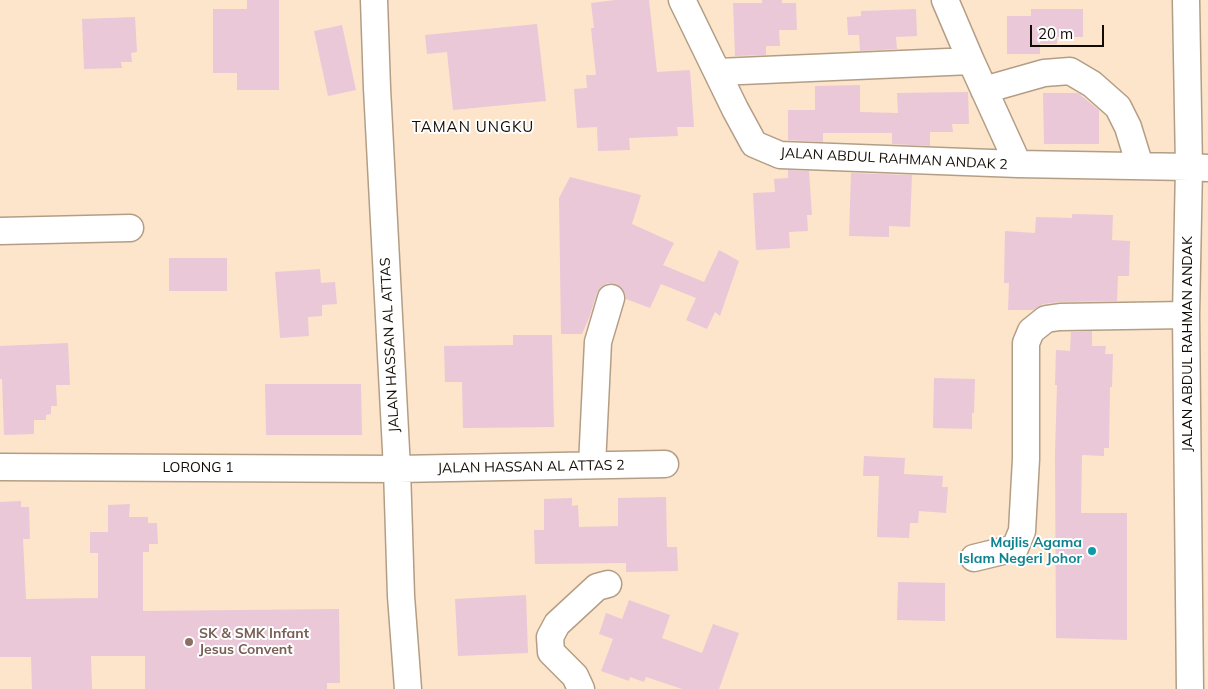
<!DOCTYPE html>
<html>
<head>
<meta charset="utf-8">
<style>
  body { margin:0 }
  #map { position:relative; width:1208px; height:689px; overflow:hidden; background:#fce5cb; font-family:Mulish,sans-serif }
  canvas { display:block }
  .scale { position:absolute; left:1030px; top:25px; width:74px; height:22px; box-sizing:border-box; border:2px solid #130c04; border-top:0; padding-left:6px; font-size:15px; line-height:18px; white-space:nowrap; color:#130c04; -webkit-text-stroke:4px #fff; paint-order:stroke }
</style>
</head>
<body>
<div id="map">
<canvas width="1208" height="689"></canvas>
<div class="scale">20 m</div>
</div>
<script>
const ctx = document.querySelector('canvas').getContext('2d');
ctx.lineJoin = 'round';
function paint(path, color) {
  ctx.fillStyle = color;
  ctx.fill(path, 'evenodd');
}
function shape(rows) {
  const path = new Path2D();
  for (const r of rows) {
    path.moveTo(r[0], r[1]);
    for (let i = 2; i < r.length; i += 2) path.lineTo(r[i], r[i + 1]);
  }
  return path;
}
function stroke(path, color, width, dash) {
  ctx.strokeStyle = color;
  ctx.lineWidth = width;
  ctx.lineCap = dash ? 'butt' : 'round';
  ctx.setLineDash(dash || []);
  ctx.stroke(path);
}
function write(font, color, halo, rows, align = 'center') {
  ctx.font = font + ' Mulish,sans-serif';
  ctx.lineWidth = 4;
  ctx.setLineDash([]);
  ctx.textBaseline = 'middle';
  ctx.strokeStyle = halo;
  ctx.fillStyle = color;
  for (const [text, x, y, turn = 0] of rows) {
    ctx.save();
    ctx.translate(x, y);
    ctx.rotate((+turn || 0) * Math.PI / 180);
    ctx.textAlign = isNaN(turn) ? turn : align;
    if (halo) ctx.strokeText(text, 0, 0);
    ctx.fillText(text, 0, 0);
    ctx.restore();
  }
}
paint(shape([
  [247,0,279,0,279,90,237,90,237,73,213,73,213,9,247,9],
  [615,0,649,0,657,72,690,70,694,127,677,127,678,136,629,138,630,150,598,151,597,127,577,128,574,89,587,88,586,75,596,75,591,28,594,28,591,3],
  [762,0,782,0,782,3,796,3,797,30,779,30,780,46,766,46,766,55,735,56,733,3,762,3],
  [916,9,917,36,896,37,897,49,860,51,859,35,848,35,847,17,861,16,861,11],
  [1031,9,1083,9,1083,37,1057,37,1057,44,1040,44,1040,54,1007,54,1007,16,1031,16],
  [135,17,137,52,131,53,132,62,121,62,122,68,84,69,82,19],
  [537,24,546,101,453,110,447,52,427,54,425,35],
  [342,25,356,90,328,96,314,31],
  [860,85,860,112,898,113,897,93,968,92,969,124,952,124,953,132,930,132,930,146,892,144,892,133,823,133,823,142,788,140,788,110,815,110,815,86],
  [1043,93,1078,93,1099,110,1099,144,1044,144],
  [788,170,809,171,812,215,807,215,808,231,789,232,790,248,756,250,753,193,775,192,774,179,788,178],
  [851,173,912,175,910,227,889,226,889,237,849,236],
  [570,177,641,195,632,224,674,243,663,265,704,282,719,250,739,261,720,316,715,312,707,329,686,320,696,298,661,284,650,308,626,299,625,294,621,287,616,284,608,283,601,287,597,293,589,318,582,334,561,334,559,198],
  [1072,214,1113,215,1112,240,1130,241,1129,276,1118,276,1117,301,1060,302,1043,304,1033,310,1008,310,1009,283,1004,283,1005,231,1035,233,1036,217,1072,218],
  [169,258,227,258,227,291,169,291],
  [320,269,321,283,335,282,337,304,322,305,322,316,308,317,309,336,280,338,275,272],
  [1092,331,1092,346,1106,346,1105,354,1113,354,1112,387,1110,387,1109,448,1104,448,1104,456,1082,455,1081,513,1127,513,1127,640,1056,638,1055,453,1057,385,1055,385,1056,350,1070,351,1071,332],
  [513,335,552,335,554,427,463,428,462,382,445,382,444,346,513,345],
  [68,343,70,385,56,385,57,406,51,406,51,414,46,415,46,420,34,420,34,434,4,435,2,379,0,379,0,346],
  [934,378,975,379,974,413,972,413,972,429,933,428],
  [265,384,361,384,362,435,266,435],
  [864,456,905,458,904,474,943,476,942,487,948,487,946,513,919,511,918,523,910,523,909,538,877,537,879,476,863,476],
  [666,497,667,547,677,547,678,571,626,572,626,563,535,564,534,530,544,530,544,499,572,498,572,506,578,505,579,527,618,526,618,498],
  [21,501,21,507,29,507,30,539,23,539,26,599,98,598,98,553,90,553,90,532,108,532,108,505,130,504,129,517,148,517,148,523,157,523,158,544,149,544,149,552,143,552,143,611,339,609,340,683,327,683,327,689,145,689,145,656,91,656,92,689,32,689,31,657,0,657,0,502],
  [898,582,945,583,945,621,897,620],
  [526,595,528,653,458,656,455,599],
  [629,600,670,615,662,638,702,653,713,624,739,633,719,689,682,689,646,677,644,682,630,677,629,681,601,671,613,639,599,634,606,613,622,619]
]), '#eac8d8');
const minor = shape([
  [374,0,377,88,397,469,401,596,408,689],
  [682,0,735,109,754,144,780,155,1018,164,1189,167,1208,168],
  [945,0,971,61,1018,164],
  [1186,0,1189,167,1186,315,1190,689],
  [718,72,971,61],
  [984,90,1044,73,1070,71,1092,84,1118,107,1128,127,1140,166],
  [0,231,130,228],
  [592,465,598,342,611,298],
  [0,467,397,469,665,464],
  [974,558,1015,548,1022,531,1026,459,1026,343,1031,331,1046,319,1060,317,1186,315],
  [581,689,575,676,551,652,550,637,557,624,597,587,608,584]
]);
stroke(minor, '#b39e85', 29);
stroke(minor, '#fff', 26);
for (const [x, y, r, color] of [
  [1092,551,5,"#0f9aa8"],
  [189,642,5,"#8d6e63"]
]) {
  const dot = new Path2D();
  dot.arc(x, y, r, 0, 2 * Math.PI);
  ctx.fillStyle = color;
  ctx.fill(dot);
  stroke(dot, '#fff', 2);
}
write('14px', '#130c04', '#fff', [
  ["JALAN ABDUL RAHMAN ANDAK 2",894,159,3],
  ["JALAN ABDUL RAHMAN ANDAK",1188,344,-90],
  ["JALAN HASSAN AL ATTAS",390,345,-93],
  ["JALAN HASSAN AL ATTAS 2",531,467,-1],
  ["LORONG 1",198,468]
]);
write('bold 14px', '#0d838f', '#fff', [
  ["Majlis Agama",1082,543],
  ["Islam Negeri Johor",1082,559]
], 'right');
write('bold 14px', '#785e54', '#fff', [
  ["SK & SMK Infant",199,634],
  ["Jesus Convent",199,650]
], 'left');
ctx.letterSpacing = '1px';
write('15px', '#130c04', '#fff', [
  ["TAMAN UNGKU",473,127]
]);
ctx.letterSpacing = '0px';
</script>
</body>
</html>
